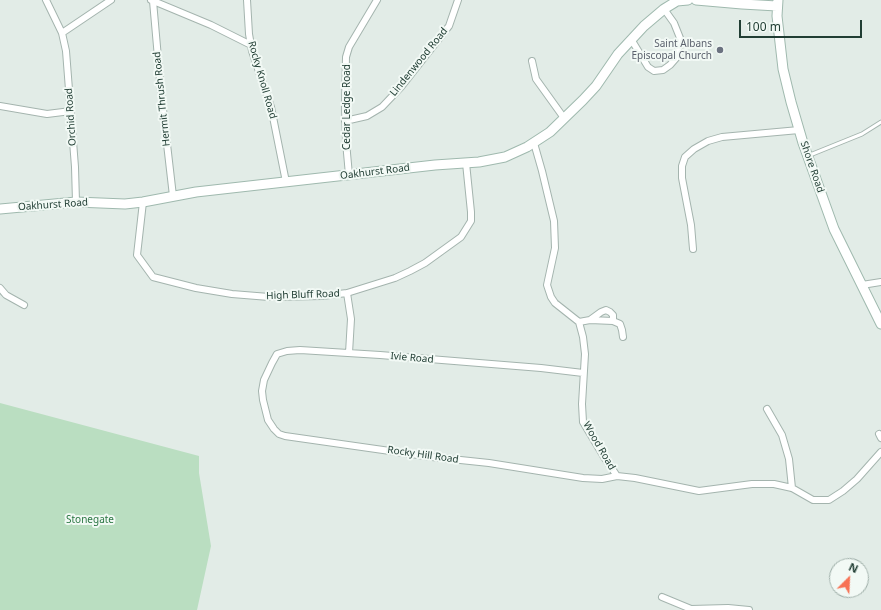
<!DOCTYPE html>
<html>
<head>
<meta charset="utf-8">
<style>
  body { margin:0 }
  #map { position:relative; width:881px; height:610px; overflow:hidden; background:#e2ece7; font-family:"Noto Sans",sans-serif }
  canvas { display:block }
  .north { position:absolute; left:829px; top:558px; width:40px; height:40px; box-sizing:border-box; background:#f2f9f5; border:1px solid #9eaea8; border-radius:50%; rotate:24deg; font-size:11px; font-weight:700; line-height:16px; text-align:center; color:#213e34 }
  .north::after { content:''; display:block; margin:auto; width:14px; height:18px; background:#f77255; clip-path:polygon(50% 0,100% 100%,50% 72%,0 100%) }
  .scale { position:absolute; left:739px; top:20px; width:123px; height:18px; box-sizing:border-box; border:2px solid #213e34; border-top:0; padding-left:5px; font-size:12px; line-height:14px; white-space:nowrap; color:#213e34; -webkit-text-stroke:3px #f2f9f5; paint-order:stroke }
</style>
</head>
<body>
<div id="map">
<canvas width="881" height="610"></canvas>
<div class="north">N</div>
<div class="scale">100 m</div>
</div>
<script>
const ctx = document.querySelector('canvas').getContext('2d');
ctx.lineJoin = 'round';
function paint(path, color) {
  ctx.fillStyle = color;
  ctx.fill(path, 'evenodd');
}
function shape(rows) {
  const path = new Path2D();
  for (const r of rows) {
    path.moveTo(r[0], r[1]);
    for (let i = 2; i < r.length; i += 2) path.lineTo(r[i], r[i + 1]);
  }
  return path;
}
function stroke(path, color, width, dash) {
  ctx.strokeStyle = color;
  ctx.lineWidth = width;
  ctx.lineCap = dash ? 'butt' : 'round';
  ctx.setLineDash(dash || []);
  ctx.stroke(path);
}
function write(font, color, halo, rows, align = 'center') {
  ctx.font = font + ' "Noto Sans",sans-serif';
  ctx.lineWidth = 4;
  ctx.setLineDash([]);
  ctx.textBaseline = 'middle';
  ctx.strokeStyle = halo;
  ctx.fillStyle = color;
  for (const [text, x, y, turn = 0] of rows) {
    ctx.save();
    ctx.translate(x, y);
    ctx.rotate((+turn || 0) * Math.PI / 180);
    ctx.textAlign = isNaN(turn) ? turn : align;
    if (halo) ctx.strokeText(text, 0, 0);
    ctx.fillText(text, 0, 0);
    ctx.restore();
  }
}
paint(shape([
  [0,403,199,456,199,473,211,546,197,610,0,610]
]), '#badec1');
const lane = shape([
  [810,155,862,134,881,122]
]);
const street = shape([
  [46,0,62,33,66,51,75,167,76,202],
  [151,0,211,25,251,45],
  [247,0,249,34,252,51,271,107,286,182],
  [153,1,161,92,173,196],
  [62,33,111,0],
  [631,39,648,67,654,71,663,70,670,65,677,57,680,38,674,23,664,9],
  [532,61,536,79,564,118],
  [0,106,47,114,71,111],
  [345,121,367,116,382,107,401,87,449,26,458,0],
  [534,143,542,171,554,221,555,248,547,285,551,297,555,303,579,322,583,337,585,354,582,404,583,422,604,457,617,476,635,478,699,491,752,484,774,484,792,488,813,500,829,500,843,491,857,479,881,452],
  [349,175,346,142,345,105,346,57,349,47,377,0],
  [143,202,137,255,153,277,196,288,232,294,269,297,322,296,347,293,395,278,410,271,425,263,461,237,471,221,471,212,466,163],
  [693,249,691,225,682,178,682,166,685,157,694,149,708,141,722,137,799,130],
  [862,285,881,282],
  [0,288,6,295,24,305],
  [347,293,351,319,349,353],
  [613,321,620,324,622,330,623,337],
  [579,322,590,320,601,312,606,310,610,312,613,315,613,321,590,320],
  [583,373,541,368,380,355,300,350,287,351,277,354,272,363,264,380,262,391,263,400,268,420,274,429,279,434,285,436,432,457,489,463,583,478,602,479,617,476],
  [767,409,782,435,789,459,792,488],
  [879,434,881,438],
  [662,597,691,609,728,608,749,610]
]);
const secondary = shape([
  [696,0,742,4,777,6],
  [778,0,777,16,783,69,791,102,803,143,834,229,881,324],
  [0,209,76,202,125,204,143,202,196,192,435,165,479,162,505,157,527,147,550,132,583,100,596,86,618,54,644,26,664,9,677,1,688,0]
]);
stroke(lane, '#a4b4ae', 5);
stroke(street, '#a4b4ae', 8);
stroke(secondary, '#9fb9ae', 11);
stroke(lane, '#fff', 3);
stroke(street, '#fff', 6);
stroke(secondary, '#fff', 9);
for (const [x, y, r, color] of [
  [720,50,4,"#6b7280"]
]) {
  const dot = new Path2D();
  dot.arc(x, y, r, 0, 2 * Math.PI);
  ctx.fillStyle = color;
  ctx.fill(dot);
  stroke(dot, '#f2f9f5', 1.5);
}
write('10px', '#5b616d', '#f2f9f5', [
  ["Saint Albans",712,44],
  ["Episcopal Church",712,56]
], 'right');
write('10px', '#213e34', '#f2f9f5', [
  ["Lindenwood Road",419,62,-51],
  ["Rocky Knoll Road",262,80,74],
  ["Hermit Thrush Road",162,99,-96],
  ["Cedar Ledge Road",347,107,-90],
  ["Orchid Road",71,117,-94],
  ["Shore Road",812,167,71],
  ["Oakhurst Road",375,172,-7],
  ["Oakhurst Road",53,205,-4],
  ["High Bluff Road",303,295,-2],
  ["Ivie Road",412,358,5],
  ["Wood Road",599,446,60],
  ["Rocky Hill Road",423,455,8]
]);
write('10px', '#2a7642', '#f2f9f5', [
  ["Stonegate",90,520]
]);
</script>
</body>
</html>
